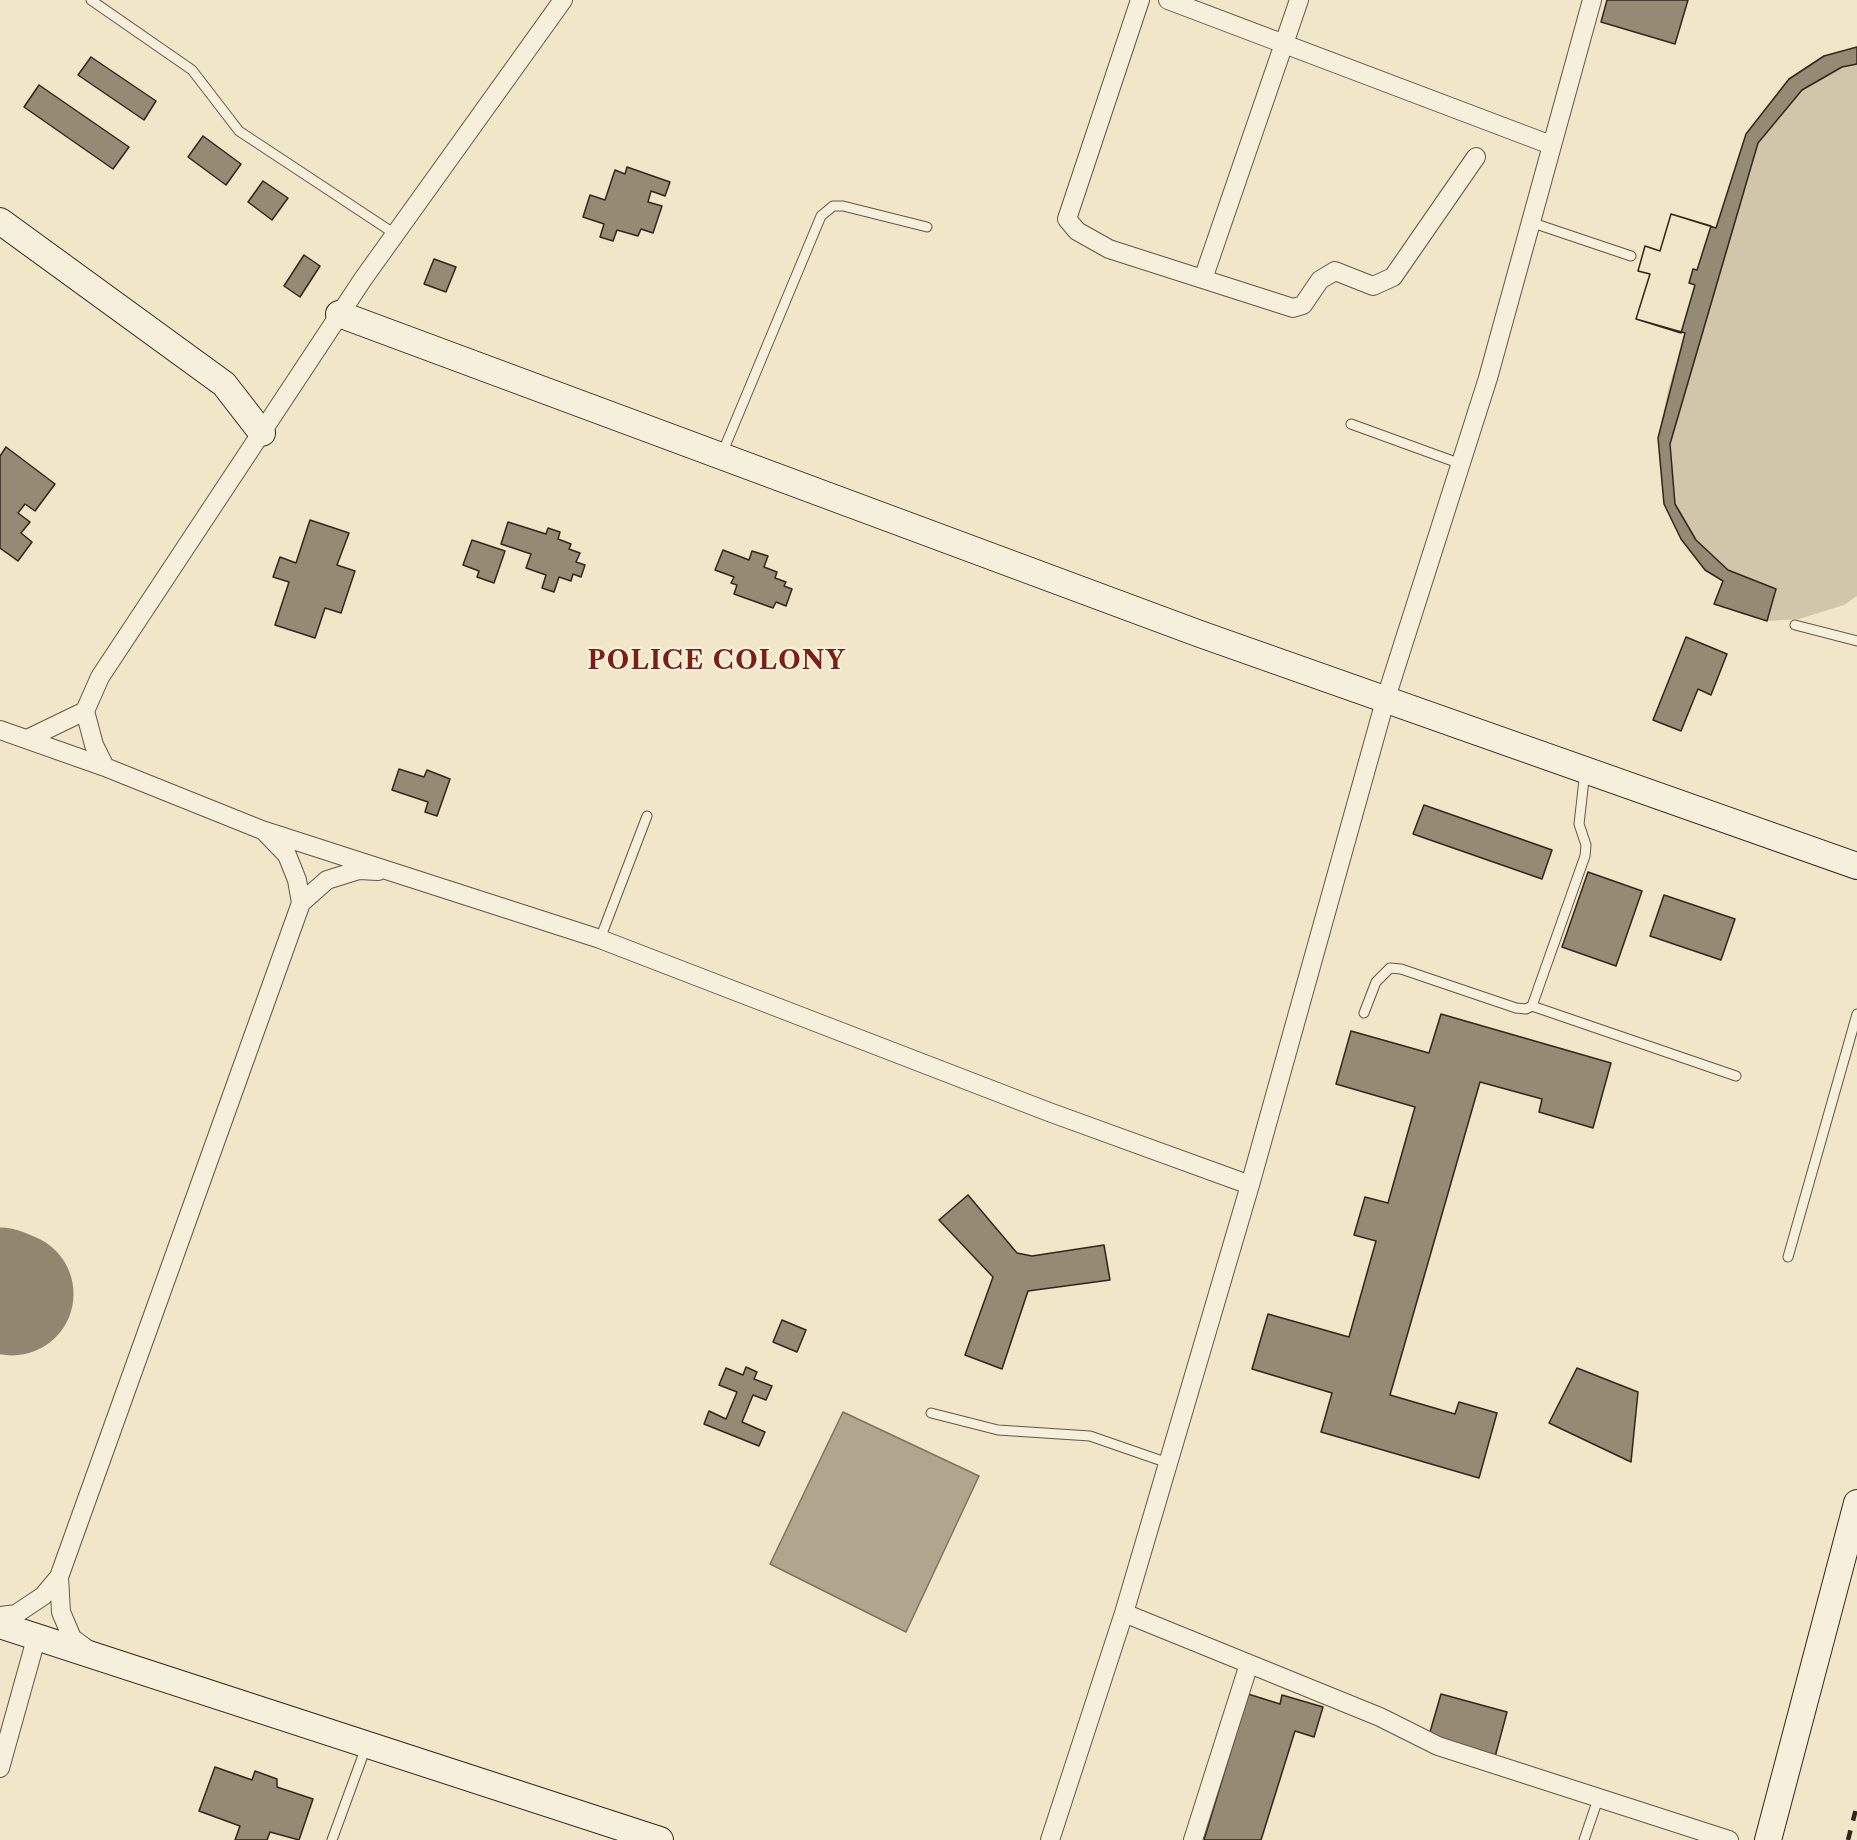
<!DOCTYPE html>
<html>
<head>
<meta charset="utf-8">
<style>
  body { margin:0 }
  canvas { display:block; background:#f1e6c7 }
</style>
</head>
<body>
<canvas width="1857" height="1840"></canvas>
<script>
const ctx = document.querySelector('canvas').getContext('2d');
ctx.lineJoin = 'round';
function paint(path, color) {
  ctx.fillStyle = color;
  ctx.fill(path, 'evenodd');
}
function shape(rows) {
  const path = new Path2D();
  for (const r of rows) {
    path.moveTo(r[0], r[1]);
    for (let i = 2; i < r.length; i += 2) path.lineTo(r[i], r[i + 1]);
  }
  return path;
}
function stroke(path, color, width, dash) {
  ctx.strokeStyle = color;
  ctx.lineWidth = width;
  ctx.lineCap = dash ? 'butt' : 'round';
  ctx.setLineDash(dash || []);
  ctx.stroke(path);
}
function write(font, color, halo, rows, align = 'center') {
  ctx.font = font + ' "Libre Caslon Text",serif';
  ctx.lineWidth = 4.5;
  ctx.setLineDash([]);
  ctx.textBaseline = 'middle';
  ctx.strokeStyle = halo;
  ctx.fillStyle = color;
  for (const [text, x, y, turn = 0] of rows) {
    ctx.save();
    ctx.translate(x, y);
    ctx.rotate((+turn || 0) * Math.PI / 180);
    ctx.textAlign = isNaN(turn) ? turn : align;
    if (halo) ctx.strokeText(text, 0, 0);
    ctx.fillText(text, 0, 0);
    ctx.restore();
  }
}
paint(shape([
  [1857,47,1857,596,1844,605,1799,619,1767,621,1714,604,1722,581,1705,570,1681,539,1664,504,1658,438,1668,390,1746,134,1789,79,1824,56]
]), '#d1c6aa');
const water = shape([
  [843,1412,979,1476,906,1632,770,1564,843,1412]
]);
paint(water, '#b0a58d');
stroke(water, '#7e735f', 1.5);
stroke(shape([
  [0,1289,12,1294]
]), '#928671', 123);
const building = shape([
  [1607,0,1688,0,1675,44,1601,22,1607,0],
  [1857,47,1857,64,1842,67,1802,90,1758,143,1670,444,1675,504,1696,540,1728,570,1776,589,1767,621,1714,604,1723,581,1705,570,1681,539,1664,504,1658,438,1685,333,1636,319,1650,274,1638,271,1645,246,1660,251,1671,214,1716,228,1746,134,1789,79,1824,56,1857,47],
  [91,57,156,101,144,120,78,75,91,57],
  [39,85,129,147,113,169,24,107,39,85],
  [203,136,241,164,226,185,188,157,203,136],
  [627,167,670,182,665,196,651,191,648,202,662,206,653,233,641,229,638,236,617,230,613,241,600,237,604,224,583,217,590,195,605,200,615,170,625,174,627,167],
  [263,181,288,198,272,220,248,202,263,181],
  [1671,214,1711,226,1697,270,1693,269,1689,283,1695,285,1681,333,1636,319,1650,274,1638,271,1645,246,1660,251,1671,214],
  [304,255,320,266,300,297,284,286,304,255],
  [434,259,456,267,446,292,424,284,434,259],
  [6,447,55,484,35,511,25,504,18,513,30,522,21,533,32,542,18,561,0,548,0,456,6,447],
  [310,520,349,533,337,565,355,571,341,613,325,608,315,638,275,625,289,582,273,577,280,557,296,563,310,520],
  [508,522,546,534,548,528,560,532,558,539,571,544,569,549,580,553,576,562,585,565,581,577,573,574,571,581,559,577,554,592,542,588,546,575,526,568,531,554,501,544,508,522],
  [472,540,505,551,494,583,477,577,479,571,463,565,472,540],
  [723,550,749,560,752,551,768,556,764,567,777,572,775,578,786,582,784,586,792,589,786,606,776,602,773,608,734,594,737,585,731,583,734,577,715,570,723,550],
  [1686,637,1727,654,1711,695,1698,689,1681,731,1653,720,1686,637],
  [399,769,424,777,427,770,450,779,437,816,425,812,428,802,392,790,399,769],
  [1424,805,1552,850,1542,879,1413,834,1424,805],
  [1588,872,1642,891,1616,966,1562,947,1588,872],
  [1664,895,1735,919,1721,960,1650,936,1664,895],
  [1441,1014,1611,1063,1593,1128,1539,1112,1542,1099,1480,1082,1390,1395,1455,1414,1459,1402,1497,1413,1479,1478,1321,1432,1332,1393,1252,1369,1268,1314,1349,1337,1376,1241,1354,1235,1365,1197,1388,1203,1415,1107,1336,1084,1351,1031,1429,1053,1441,1014],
  [968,1195,1017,1253,1032,1256,1104,1245,1110,1280,1028,1291,1002,1369,965,1355,993,1277,939,1220,968,1195],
  [782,1320,806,1330,797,1352,773,1342,782,1320],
  [746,1367,757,1372,754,1379,772,1386,766,1400,753,1395,742,1422,765,1432,759,1446,704,1424,709,1411,726,1419,737,1392,719,1385,726,1368,743,1375,746,1367],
  [1577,1368,1638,1392,1631,1462,1549,1423,1577,1368],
  [1248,1694,1280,1704,1282,1695,1323,1707,1314,1737,1295,1731,1261,1840,1204,1840,1248,1694],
  [1441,1694,1507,1712,1495,1757,1428,1739,1441,1694],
  [215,1767,252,1780,255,1771,277,1779,277,1787,313,1799,299,1840,270,1832,267,1840,235,1840,240,1826,199,1811,215,1767]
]);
paint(building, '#958a74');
stroke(building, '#32271b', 1.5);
const lane = shape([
  [91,0,192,70,239,131,395,234],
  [1530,222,1631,256],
  [1351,424,1461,464],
  [721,456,821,216,833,206,843,206,927,227],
  [1795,625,1857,641],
  [600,939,647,816],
  [1532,1006,1736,1076],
  [1364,1013,1376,982,1390,968,1401,969,1516,1008,1526,1009,1532,1006,1585,856,1586,845,1579,824,1585,771],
  [1788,1257,1857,1014],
  [931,1413,998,1430,1090,1436,1168,1463],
  [332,1840,366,1747],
  [1584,1840,1598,1799]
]);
const street = shape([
  [1140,0,1067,219,1077,231,1109,249,1293,308,1303,305,1320,280,1335,271,1373,286,1393,277,1476,157],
  [1168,0,1551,145],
  [1203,279,1299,0],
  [0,730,105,767,262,830,600,939,1049,1112,1250,1185],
  [27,739,85,711],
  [105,767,94,745,85,711,100,677,363,279,563,0],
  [264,831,287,855,297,880,301,903],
  [1124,1613,1380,1717,1438,1746,1729,1840],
  [0,1616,16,1614,43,1596,59,1577],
  [87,1649,72,1638,61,1612,59,1577,301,903,327,880,359,870,378,871],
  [0,1768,36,1639],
  [1050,1840,1124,1613,1250,1185,1385,701,1488,378,1592,0],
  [1193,1840,1249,1664]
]);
const secondary = shape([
  [0,221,224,384,262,433],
  [339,314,1200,634,1857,866],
  [0,1625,660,1840],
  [1768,1840,1857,1503]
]);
stroke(lane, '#625746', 11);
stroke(street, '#625746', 20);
stroke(secondary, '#32271b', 28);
stroke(lane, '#f6efdb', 9);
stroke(street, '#f6efdb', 18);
stroke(secondary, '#f6efdb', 26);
stroke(shape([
  [1848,1840,1857,1805]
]), '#32271b', 4.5, [10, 10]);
ctx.letterSpacing = '1.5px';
write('bold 26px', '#7a1f14', '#f6efdb', [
  ["POLICE COLONY",717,661]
]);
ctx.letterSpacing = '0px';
</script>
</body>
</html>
